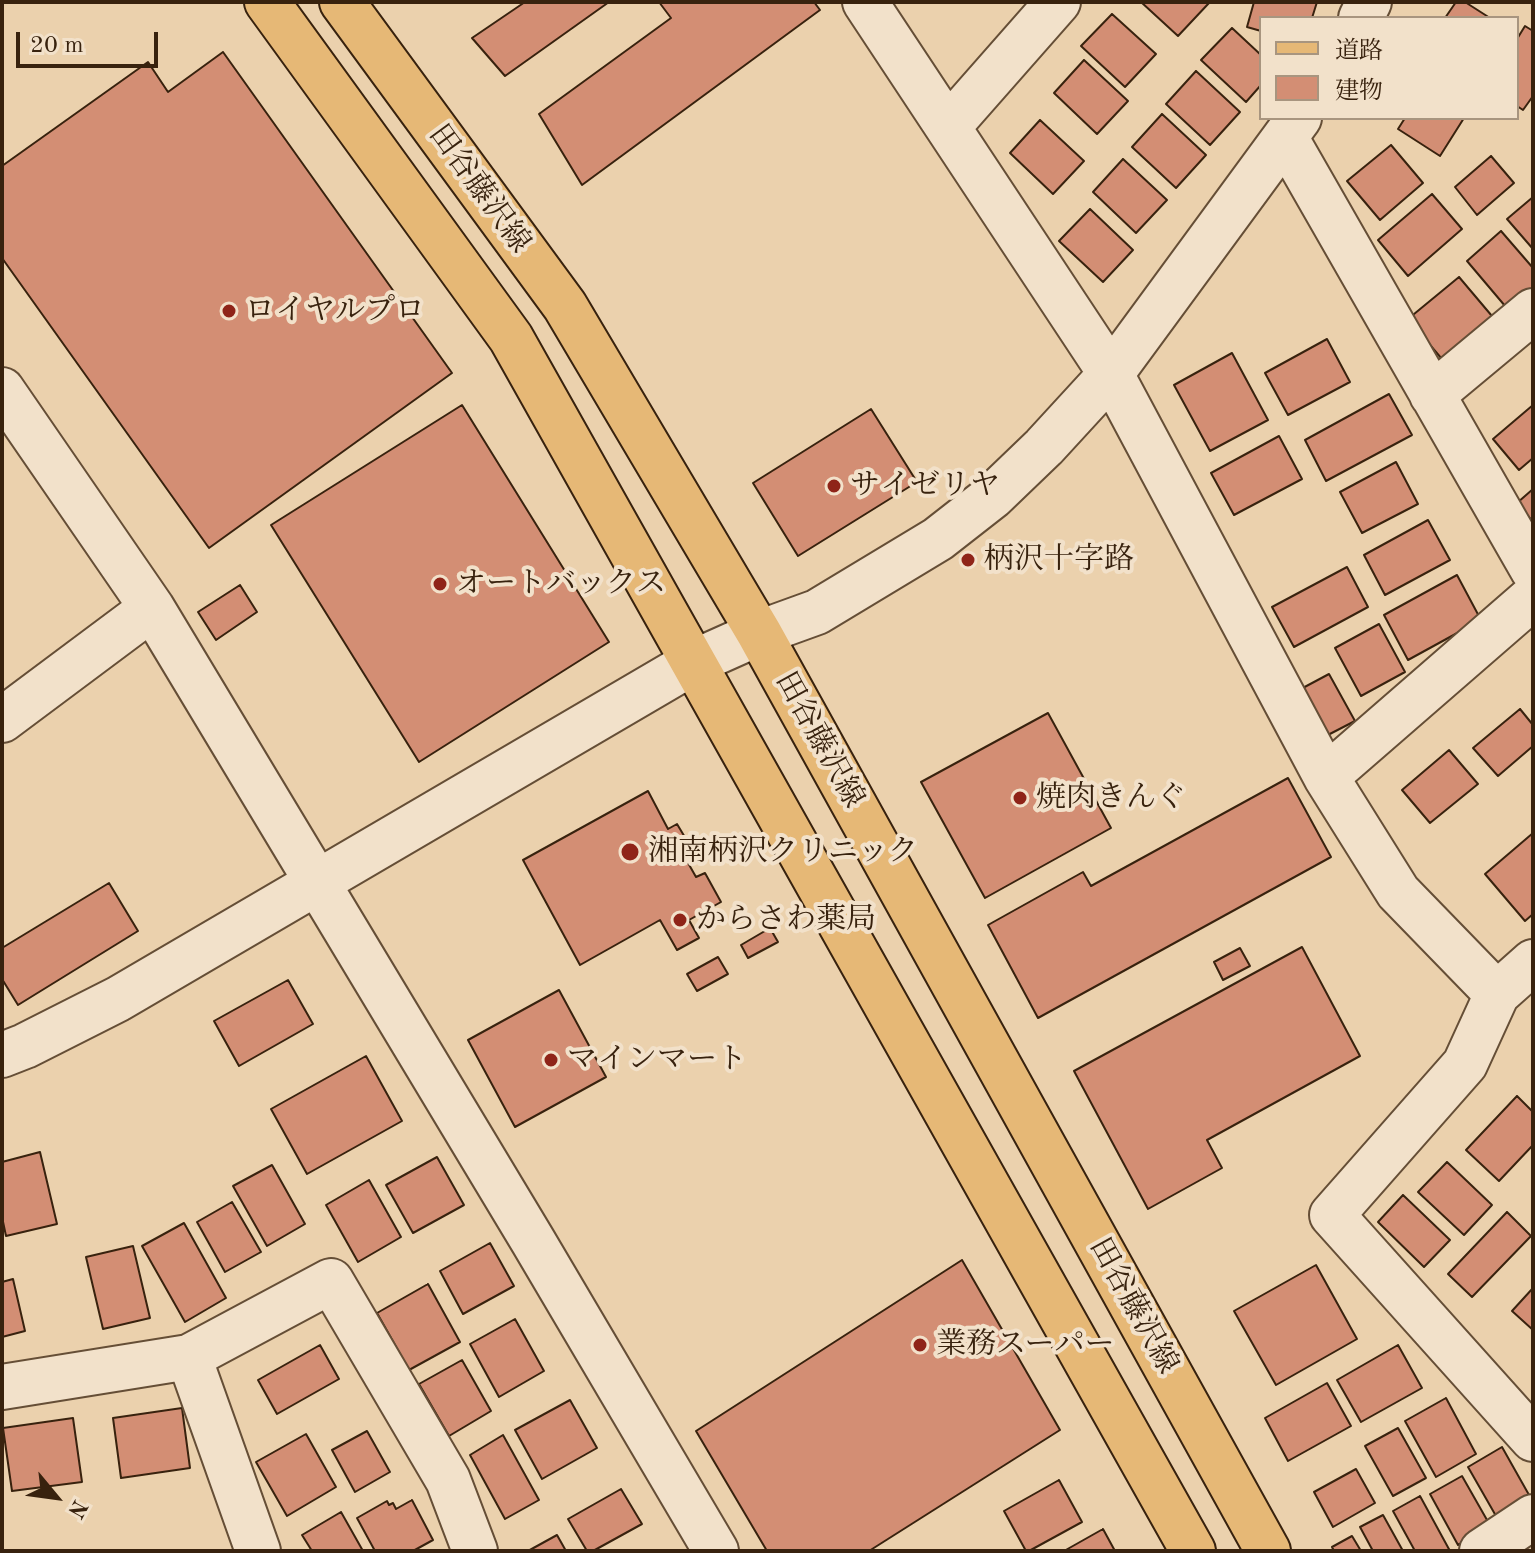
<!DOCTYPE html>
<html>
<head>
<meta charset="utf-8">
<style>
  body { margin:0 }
  #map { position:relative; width:1535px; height:1553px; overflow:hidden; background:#ebd1ad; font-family:"Old Standard TT","Noto Serif JP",serif }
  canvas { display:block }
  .frame { position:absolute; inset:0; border:4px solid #38220e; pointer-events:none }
  .legend { position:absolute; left:1259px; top:16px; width:260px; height:104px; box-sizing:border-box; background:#f2e1ca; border:2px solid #a8957f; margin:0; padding:10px 14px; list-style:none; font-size:24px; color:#38220e }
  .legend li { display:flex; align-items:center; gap:16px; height:40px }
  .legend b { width:40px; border:2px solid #a8957f }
  .north { position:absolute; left:16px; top:1457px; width:80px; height:80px; -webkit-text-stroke:6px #f2e1ca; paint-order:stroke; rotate:119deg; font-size:22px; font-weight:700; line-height:32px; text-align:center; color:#38220e }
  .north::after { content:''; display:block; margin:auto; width:28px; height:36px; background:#38220e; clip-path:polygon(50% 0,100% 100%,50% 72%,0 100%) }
  .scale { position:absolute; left:16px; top:32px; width:142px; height:36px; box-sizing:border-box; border:4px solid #38220e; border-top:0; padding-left:10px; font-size:24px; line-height:28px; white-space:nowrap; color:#38220e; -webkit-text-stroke:6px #f2e1ca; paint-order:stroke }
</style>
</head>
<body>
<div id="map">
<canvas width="1535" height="1553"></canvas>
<div class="frame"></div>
<ul class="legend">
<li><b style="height:10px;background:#e6b876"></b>道路</li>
<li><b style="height:22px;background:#d38e74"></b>建物</li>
</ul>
<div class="north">N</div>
<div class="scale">20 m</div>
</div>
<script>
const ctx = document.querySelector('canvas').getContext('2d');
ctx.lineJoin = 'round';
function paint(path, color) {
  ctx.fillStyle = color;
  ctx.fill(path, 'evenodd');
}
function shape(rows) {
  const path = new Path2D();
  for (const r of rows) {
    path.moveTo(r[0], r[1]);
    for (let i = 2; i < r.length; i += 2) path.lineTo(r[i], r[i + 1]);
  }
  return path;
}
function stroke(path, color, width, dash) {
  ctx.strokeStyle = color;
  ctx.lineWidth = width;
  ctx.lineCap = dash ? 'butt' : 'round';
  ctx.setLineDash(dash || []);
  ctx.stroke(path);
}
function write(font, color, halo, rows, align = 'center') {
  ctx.font = font + ' "Old Standard TT","Noto Serif JP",serif';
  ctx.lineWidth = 8;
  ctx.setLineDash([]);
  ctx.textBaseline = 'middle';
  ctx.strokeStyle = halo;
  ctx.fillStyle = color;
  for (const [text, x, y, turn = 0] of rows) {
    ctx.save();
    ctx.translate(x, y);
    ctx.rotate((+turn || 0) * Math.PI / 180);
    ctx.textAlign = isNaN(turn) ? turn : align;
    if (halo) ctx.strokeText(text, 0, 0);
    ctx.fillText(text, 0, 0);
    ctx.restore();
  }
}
const building = shape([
  [525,2,609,2,505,76,472,38,525,2],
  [659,2,814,2,820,10,582,185,539,114,671,18,659,2],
  [1141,2,1207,2,1209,3,1178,36,1141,2],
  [1254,2,1317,2,1312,18,1261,18,1261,31,1247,27,1254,2],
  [1456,2,1465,2,1490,18,1445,18,1456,2],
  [1112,14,1156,54,1125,87,1081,46,1112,14],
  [1525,26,1533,31,1533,96,1523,110,1517,106,1517,39,1525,26],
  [1232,28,1261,55,1261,85,1246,102,1201,60,1232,28],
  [223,52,452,373,209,548,2,258,2,166,148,62,168,92,223,52],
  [1084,60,1128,101,1097,134,1054,93,1084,60],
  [1196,71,1240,112,1210,145,1166,104,1196,71],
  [1162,114,1206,155,1176,188,1132,147,1162,114],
  [1405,118,1464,118,1440,156,1398,129,1405,118],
  [1040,120,1084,161,1053,194,1010,153,1040,120],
  [1391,145,1423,183,1380,220,1347,181,1391,145],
  [1491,156,1514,183,1477,215,1455,187,1491,156],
  [1123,159,1167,200,1136,233,1093,192,1123,159],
  [1432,194,1462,229,1408,276,1378,240,1432,194],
  [1533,197,1533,249,1507,219,1533,197],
  [1090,209,1133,250,1103,282,1059,241,1090,209],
  [1501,231,1533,268,1533,294,1511,313,1467,261,1501,231],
  [1459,277,1497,322,1447,365,1408,319,1459,277],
  [1327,339,1350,382,1288,415,1265,373,1327,339],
  [1232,353,1268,420,1210,451,1174,385,1232,353],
  [1389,394,1412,435,1326,481,1305,440,1389,394],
  [462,405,609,642,419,762,271,525,462,405],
  [1533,405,1533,458,1519,470,1493,439,1533,405],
  [871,409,917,482,798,556,753,483,871,409],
  [1279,436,1302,479,1234,515,1211,473,1279,436],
  [1396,462,1418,504,1362,533,1340,492,1396,462],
  [1533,489,1533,522,1517,503,1533,489],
  [1428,520,1450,560,1385,595,1364,555,1428,520],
  [1347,567,1368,607,1294,647,1272,607,1347,567],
  [1457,575,1481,620,1408,660,1384,615,1457,575],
  [240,585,257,612,216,640,198,612,240,585],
  [1379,624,1405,672,1361,696,1335,648,1379,624],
  [1329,674,1355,721,1324,737,1299,690,1329,674],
  [1520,709,1533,725,1533,746,1498,776,1473,748,1520,709],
  [1048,713,1111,828,985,898,921,782,1048,713],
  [1449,750,1478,784,1430,823,1402,790,1449,750],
  [1288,778,1331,857,1038,1018,988,925,1083,872,1091,886,1288,778],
  [648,791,668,829,677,824,692,849,683,854,696,877,705,873,721,902,689,920,699,938,677,950,660,920,580,965,523,860,648,791],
  [1533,833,1533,914,1525,921,1485,874,1533,833],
  [109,883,138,931,18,1005,2,979,2,948,109,883],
  [770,928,778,942,748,958,741,945,770,928],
  [1302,947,1360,1056,1207,1140,1222,1168,1148,1209,1074,1071,1302,947],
  [1240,948,1250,966,1223,980,1214,962,1240,948],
  [718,957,728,974,697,991,687,974,718,957],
  [288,980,313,1024,239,1066,214,1021,288,980],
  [559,990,606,1077,515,1127,468,1040,559,990],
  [366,1056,402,1121,307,1174,271,1109,366,1056],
  [1517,1096,1533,1112,1533,1145,1499,1181,1466,1150,1517,1096],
  [40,1152,57,1224,6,1236,2,1217,2,1162,40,1152],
  [437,1157,464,1205,413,1233,386,1185,437,1157],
  [1447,1162,1492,1205,1464,1235,1418,1192,1447,1162],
  [272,1165,305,1224,267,1246,233,1186,272,1165],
  [369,1180,401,1237,358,1262,326,1205,369,1180],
  [1403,1195,1450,1240,1424,1267,1378,1222,1403,1195],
  [232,1202,261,1252,225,1272,197,1222,232,1202],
  [1507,1212,1531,1236,1472,1297,1448,1274,1507,1212],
  [184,1223,226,1298,185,1322,142,1246,184,1223],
  [490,1243,514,1286,463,1314,440,1271,490,1243],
  [133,1246,150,1318,103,1329,86,1257,133,1246],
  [962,1260,1060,1430,869,1551,767,1551,696,1431,962,1260],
  [1316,1265,1357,1339,1276,1385,1234,1311,1316,1265],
  [13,1279,25,1331,2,1337,2,1282,13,1279],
  [428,1284,460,1342,409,1370,377,1313,428,1284],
  [1533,1288,1533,1330,1512,1311,1533,1288],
  [515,1319,544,1371,499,1397,470,1344,515,1319],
  [320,1345,339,1379,277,1414,258,1380,320,1345],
  [1398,1345,1422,1388,1361,1422,1337,1380,1398,1345],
  [462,1360,491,1411,449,1436,419,1384,462,1360],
  [1327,1383,1351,1426,1288,1461,1265,1418,1327,1383],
  [1446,1398,1476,1454,1436,1477,1405,1421,1446,1398],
  [570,1400,597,1448,542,1479,515,1430,570,1400],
  [182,1408,190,1468,121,1478,113,1418,182,1408],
  [73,1418,82,1482,12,1491,3,1428,73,1418],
  [1398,1428,1426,1478,1393,1496,1365,1446,1398,1428],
  [367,1431,390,1472,355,1492,332,1450,367,1431],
  [306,1434,336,1487,287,1516,256,1462,306,1434],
  [503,1435,539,1500,505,1519,470,1455,503,1435],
  [1502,1447,1533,1502,1500,1523,1468,1467,1502,1447],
  [1356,1469,1375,1503,1333,1527,1314,1492,1356,1469],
  [1462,1476,1491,1527,1458,1545,1430,1494,1462,1476],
  [1059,1480,1082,1522,1029,1551,1026,1551,1004,1511,1059,1480],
  [621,1489,642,1524,593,1551,587,1551,568,1519,621,1489],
  [1420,1496,1450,1551,1415,1551,1393,1511,1420,1496],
  [412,1500,433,1540,413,1551,375,1551,357,1518,387,1501,389,1505,393,1503,396,1509,412,1500],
  [341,1512,363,1551,312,1551,302,1535,341,1512],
  [1383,1515,1403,1551,1373,1551,1360,1527,1383,1515],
  [1103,1529,1115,1551,1064,1551,1103,1529],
  [557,1535,566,1551,528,1551,557,1535],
  [1352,1536,1361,1551,1334,1551,1332,1547,1352,1536]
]);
paint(building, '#d38e74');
stroke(building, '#38220e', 2);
const minor = shape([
  [865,2,1111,374,1326,777,1398,892,1497,994],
  [1361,18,1369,2],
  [948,127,1058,2],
  [1285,137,1533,570],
  [2,390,152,608,533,1241,716,1551],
  [1432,395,1533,311],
  [2,720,152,608],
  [1326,777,1533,597],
  [1533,962,1497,994,1465,1064,1332,1215,1533,1439],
  [2,1055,25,1046,118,999,692,663,759,633,817,612,938,539,993,496,1044,447,1111,374,1299,118],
  [189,1357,258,1551],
  [2,1387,189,1357,331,1281,448,1480,475,1551],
  [1482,1551,1533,1517]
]);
const major = shape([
  [267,2,511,338,1193,1551],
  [342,2,565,306,759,633,1268,1551]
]);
stroke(minor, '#654e36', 48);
stroke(major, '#38220e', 48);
stroke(minor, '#f2e1ca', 44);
stroke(major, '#e6b876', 44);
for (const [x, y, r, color] of [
  [229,311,8,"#8f2418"],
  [834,486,8,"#8f2418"],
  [968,560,8,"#8f2418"],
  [440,584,8,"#8f2418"],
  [1020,798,8,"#8f2418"],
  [630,852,10,"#8f2418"],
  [680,920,8,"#8f2418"],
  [551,1060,8,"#8f2418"],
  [920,1345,8,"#8f2418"]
]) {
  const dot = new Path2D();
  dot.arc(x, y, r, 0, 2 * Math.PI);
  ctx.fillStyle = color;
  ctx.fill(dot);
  stroke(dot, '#f2e1ca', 3);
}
write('30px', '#38220e', '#f2e1ca', [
  ["田谷藤沢線",479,189,54],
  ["田谷藤沢線",819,740,61],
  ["田谷藤沢線",1133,1306,61]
]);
write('30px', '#38220e', '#f2e1ca', [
  ["ロイヤルプロ",245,311],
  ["サイゼリヤ",850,486],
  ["柄沢十字路",984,560],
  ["オートバックス",456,584],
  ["焼肉きんぐ",1036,798],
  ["湘南柄沢クリニック",648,852],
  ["からさわ薬局",696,920],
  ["マインマート",567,1060],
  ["業務スーパー",936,1345]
], 'left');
</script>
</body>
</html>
